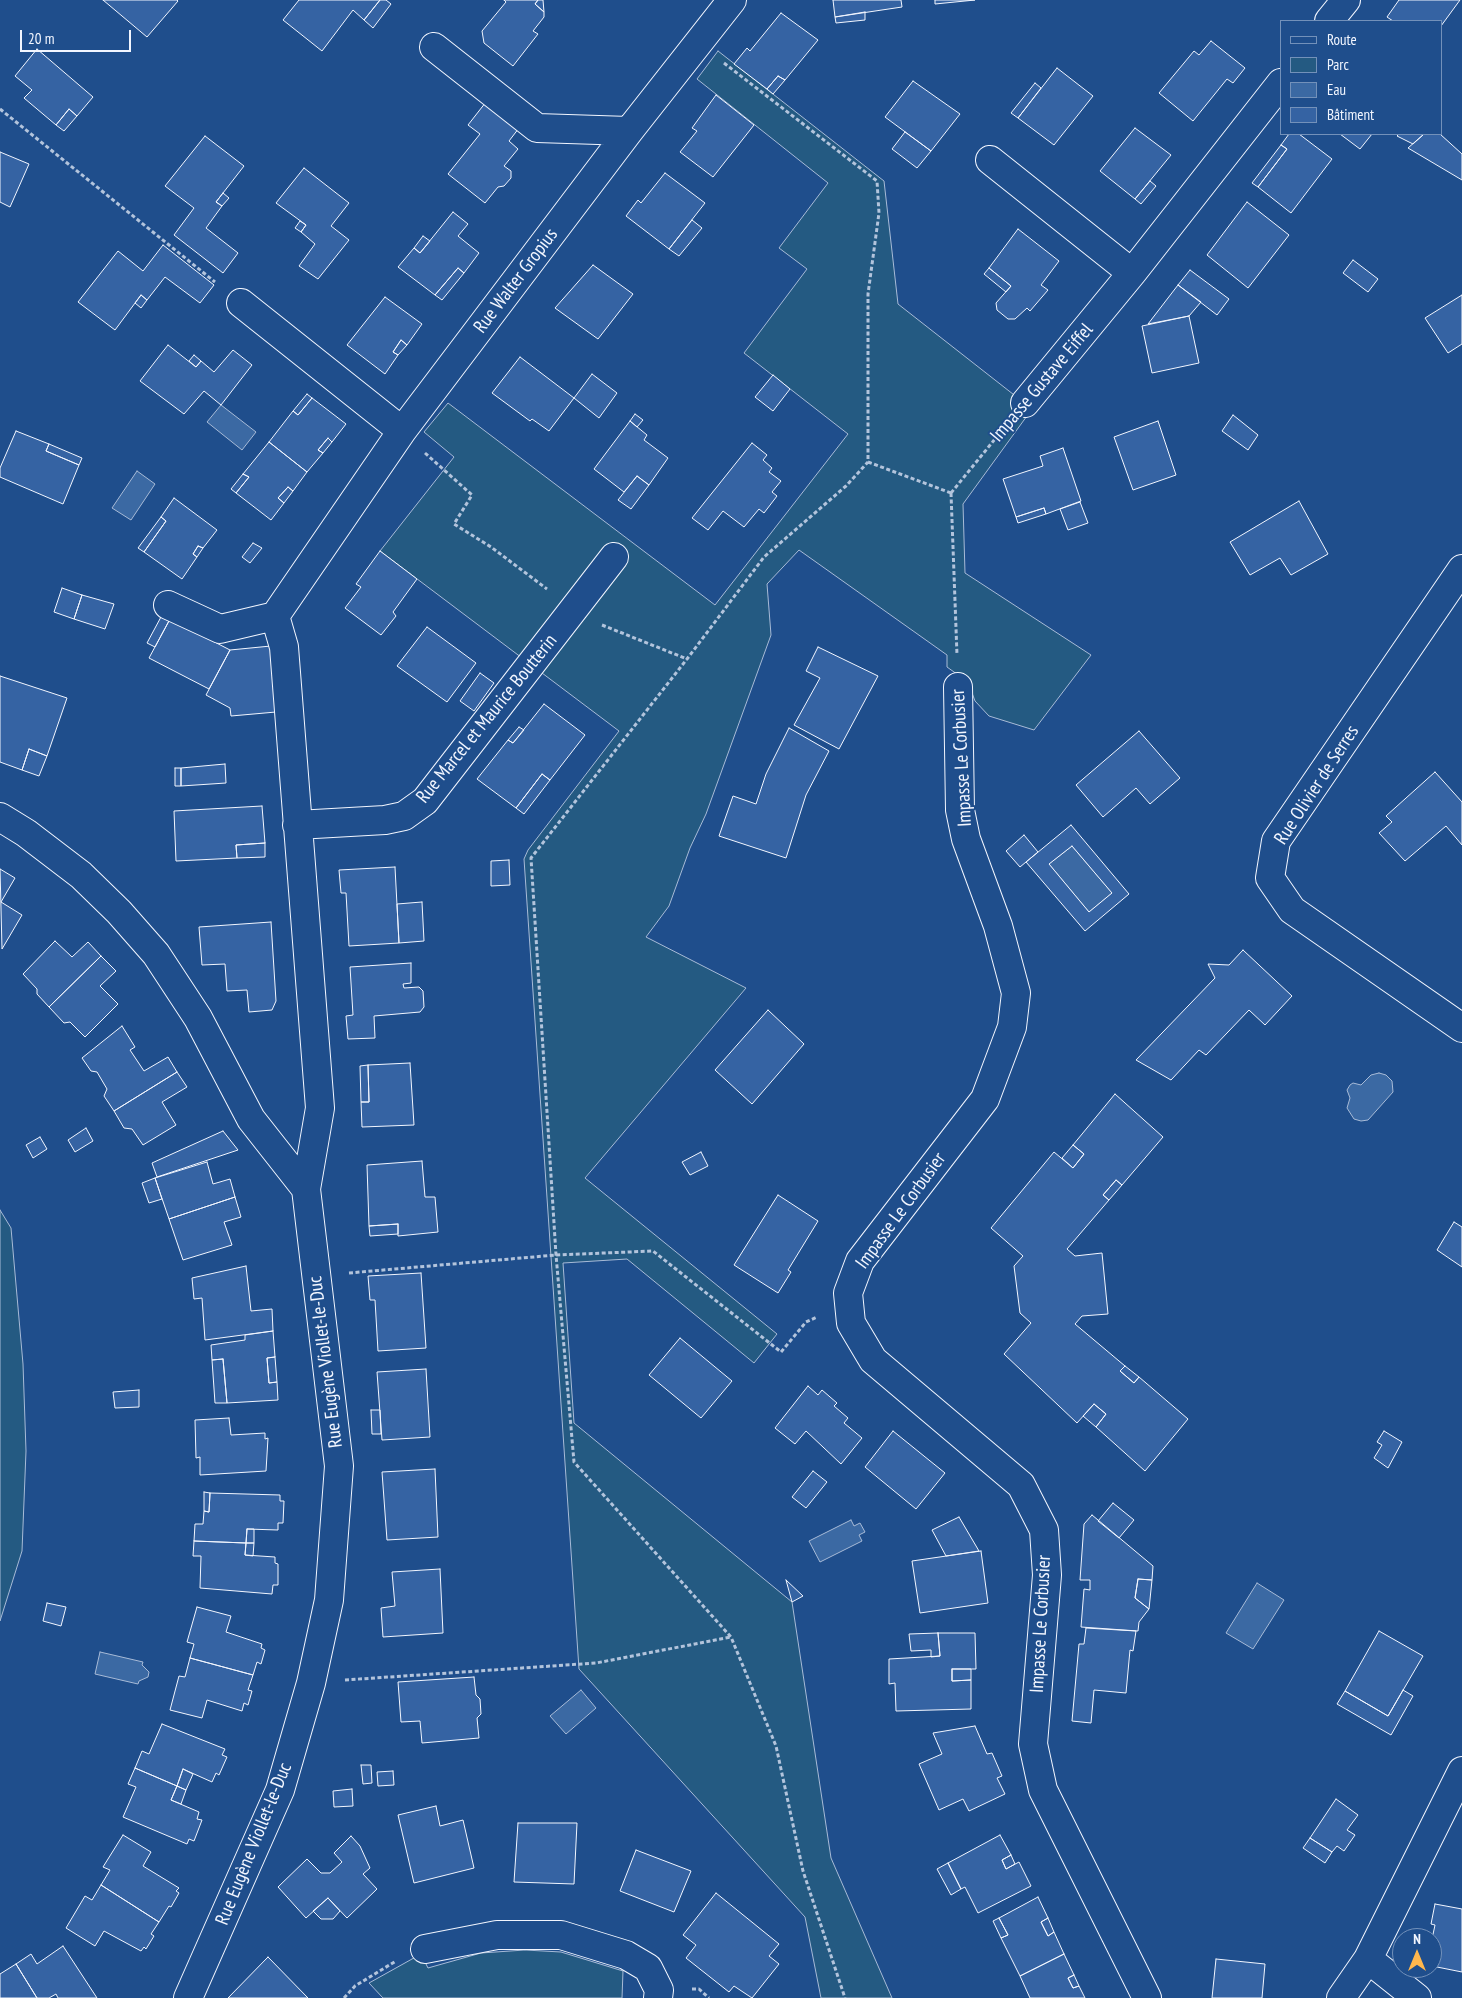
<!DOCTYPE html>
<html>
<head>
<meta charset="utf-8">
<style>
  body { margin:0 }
  #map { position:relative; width:1462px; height:1998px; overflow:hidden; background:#1f4e8c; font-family:"PT Sans Narrow",sans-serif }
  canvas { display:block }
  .legend { position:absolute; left:1280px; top:20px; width:162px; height:115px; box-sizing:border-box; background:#1f4e8c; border:1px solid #7391ba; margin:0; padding:6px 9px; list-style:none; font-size:15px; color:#f2f6ff }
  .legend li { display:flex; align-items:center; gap:10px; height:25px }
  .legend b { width:25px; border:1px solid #7391ba }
  .north { position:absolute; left:1392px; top:1928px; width:50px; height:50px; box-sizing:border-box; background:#1f4e8c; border:1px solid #7391ba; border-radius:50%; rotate:0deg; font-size:14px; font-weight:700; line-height:20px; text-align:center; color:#f2f6ff }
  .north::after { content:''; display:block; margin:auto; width:18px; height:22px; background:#ffb74d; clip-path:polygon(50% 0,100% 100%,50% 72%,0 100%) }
  .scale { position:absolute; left:20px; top:30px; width:111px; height:22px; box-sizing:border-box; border:2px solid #f2f6ff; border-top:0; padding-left:6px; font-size:15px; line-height:18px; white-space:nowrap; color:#f2f6ff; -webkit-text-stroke:4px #1f4e8c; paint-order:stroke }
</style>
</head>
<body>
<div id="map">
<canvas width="1462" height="1998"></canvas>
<ul class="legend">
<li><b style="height:6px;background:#1f4e8c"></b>Route</li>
<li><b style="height:14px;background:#245a82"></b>Parc</li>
<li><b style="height:14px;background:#3b69a3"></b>Eau</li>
<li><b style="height:14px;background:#3563a3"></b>Bâtiment</li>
</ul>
<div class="north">N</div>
<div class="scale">20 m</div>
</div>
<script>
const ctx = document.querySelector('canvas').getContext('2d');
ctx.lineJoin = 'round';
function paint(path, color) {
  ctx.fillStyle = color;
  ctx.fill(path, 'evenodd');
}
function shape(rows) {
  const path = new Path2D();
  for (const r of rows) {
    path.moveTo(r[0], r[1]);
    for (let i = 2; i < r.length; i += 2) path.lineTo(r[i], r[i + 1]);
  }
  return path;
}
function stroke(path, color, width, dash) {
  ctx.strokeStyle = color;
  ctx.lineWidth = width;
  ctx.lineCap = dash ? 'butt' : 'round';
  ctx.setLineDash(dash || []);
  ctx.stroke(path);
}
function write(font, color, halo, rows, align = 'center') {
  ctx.font = font + ' "PT Sans Narrow",sans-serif';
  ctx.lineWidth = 4;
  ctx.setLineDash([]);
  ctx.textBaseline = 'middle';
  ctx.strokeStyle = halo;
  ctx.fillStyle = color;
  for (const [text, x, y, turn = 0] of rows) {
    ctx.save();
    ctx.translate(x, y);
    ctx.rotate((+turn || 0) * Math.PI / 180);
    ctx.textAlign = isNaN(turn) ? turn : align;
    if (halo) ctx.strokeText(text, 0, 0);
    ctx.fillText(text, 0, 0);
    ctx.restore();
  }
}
const green = shape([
  [718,51,884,181,898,304,1032,409,963,504,965,573,1091,655,1034,730,989,716,975,701,968,682,947,667,947,655,799,550,767,584,771,635,706,814,690,848,669,906,646,937,746,988,585,1178,777,1334,754,1363,627,1259,563,1263,574,1423,792,1602,831,1858,892,1998,821,1998,805,1917,579,1669,524,859,528,850,619,731,380,551,454,457,424,432,448,403,715,605,848,434,744,353,807,269,779,248,828,183,697,79,718,51],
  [0,1210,11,1228,23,1364,26,1451,22,1551,0,1621,0,1210],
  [525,1950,561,1952,623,1971,622,1998,383,1998,369,1983,421,1954,428,1968,481,1953,525,1950]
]);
paint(green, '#245a82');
stroke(green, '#a8bbd7', 1);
const water = shape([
  [221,405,256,432,242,450,207,422,221,405],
  [137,471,155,484,131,520,112,508,137,471],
  [1072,846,1112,893,1089,912,1049,864,1072,846],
  [1379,1073,1386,1075,1392,1081,1393,1092,1368,1120,1361,1121,1354,1119,1347,1108,1350,1098,1347,1090,1350,1085,1353,1083,1361,1085,1371,1075,1379,1073],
  [851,1520,854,1526,860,1523,865,1532,859,1535,862,1541,820,1562,809,1541,851,1520],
  [1257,1583,1284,1600,1253,1649,1226,1633,1257,1583],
  [100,1652,143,1662,142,1665,149,1672,148,1677,139,1681,138,1684,95,1674,100,1652],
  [581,1690,596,1708,566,1734,550,1716,581,1690]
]);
paint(water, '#3b69a3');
stroke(water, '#a8bbd7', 1);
const building = shape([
  [103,0,177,0,178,1,147,37,103,0],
  [299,0,380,0,364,20,353,10,322,51,283,20,299,0],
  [380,0,386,0,391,4,373,28,364,20,380,0],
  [504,0,538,0,535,4,544,12,544,17,533,31,538,34,513,66,484,43,482,31,506,2,504,0],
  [538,0,543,0,544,12,535,4,538,0],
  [833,0,901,0,902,7,835,17,833,0],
  [935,0,975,0,935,4,935,0],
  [1399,0,1460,0,1441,26,1441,21,1393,21,1387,17,1399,0],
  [865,12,865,20,836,23,835,17,865,12],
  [781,13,818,40,785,80,778,76,767,89,734,64,747,48,750,51,781,13],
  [1211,41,1245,68,1233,83,1227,79,1193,121,1159,93,1194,51,1199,55,1211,41],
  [37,49,93,97,77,116,69,109,56,125,24,98,32,90,15,76,37,49],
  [1057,68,1093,96,1054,145,1018,118,1057,68],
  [778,76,785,80,773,94,767,89,778,76],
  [913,81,960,114,931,151,885,117,913,81],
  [1035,83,1041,88,1018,118,1011,113,1035,83],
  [716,95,754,125,713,177,680,152,697,131,692,128,716,95],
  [486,102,519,128,509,141,518,149,504,166,511,171,511,178,504,186,498,187,485,203,448,174,480,134,468,125,486,102],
  [69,109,77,116,64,131,56,125,69,109],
  [1135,128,1171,155,1135,199,1100,171,1135,128],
  [905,132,931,151,917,168,892,149,905,132],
  [1289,134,1299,134,1332,159,1291,213,1258,187,1287,149,1281,145,1289,134],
  [1340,134,1372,134,1360,149,1340,134],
  [1399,134,1424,134,1413,144,1397,136,1399,134],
  [1424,134,1440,134,1462,154,1462,180,1408,148,1424,134],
  [205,136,244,166,216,202,222,206,206,228,238,253,223,273,174,235,194,208,165,186,205,136],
  [1281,145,1287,149,1258,187,1252,183,1281,145],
  [0,152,29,164,10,207,0,202,0,152],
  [304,168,349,203,331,226,349,240,318,279,299,266,315,244,301,232,306,225,276,203,304,168],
  [665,173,705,203,669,249,626,216,638,200,641,203,665,173],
  [1150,181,1156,186,1141,204,1135,199,1150,181],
  [223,193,229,198,222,206,216,202,223,193],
  [1247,202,1289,235,1248,288,1207,255,1247,202],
  [453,212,468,224,458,236,479,253,464,273,458,268,435,295,398,267,414,248,420,253,453,212],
  [692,220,702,228,679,256,669,249,692,220],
  [300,221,306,225,301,232,295,228,300,221],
  [1018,229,1059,261,1041,285,1048,290,1030,311,1027,308,1015,319,1008,319,997,310,996,303,1011,286,989,268,1018,229],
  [423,236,430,241,420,253,414,248,423,236],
  [163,245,214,285,200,303,165,277,147,300,141,295,115,330,78,302,118,251,143,271,163,245],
  [1353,260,1378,279,1368,292,1343,273,1353,260],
  [593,265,633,294,598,339,555,308,593,265],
  [458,268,464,273,442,300,435,295,458,268],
  [989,268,1011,286,1006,292,984,274,989,268],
  [1190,270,1229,299,1217,315,1178,285,1190,270],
  [1178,285,1201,302,1189,316,1148,324,1178,285],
  [141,295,147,300,141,308,135,303,141,295],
  [1462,295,1462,344,1448,353,1425,318,1462,295],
  [385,297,422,324,407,345,401,340,393,352,398,355,385,374,347,345,385,297],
  [1189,316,1199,363,1152,373,1142,326,1189,316],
  [401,340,407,345,398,355,393,352,401,340],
  [168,345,196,367,201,361,214,372,233,350,252,365,221,405,204,391,184,414,140,381,168,345],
  [194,355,201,361,196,367,189,361,194,355],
  [520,357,574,398,549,431,532,419,530,421,492,393,520,357],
  [592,374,617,393,599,418,574,398,592,374],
  [773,375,790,389,773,411,755,397,773,375],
  [307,394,312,398,298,415,293,411,307,394],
  [312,398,346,424,332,442,328,438,318,450,323,453,307,472,269,442,293,411,298,415,312,398],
  [635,414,643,420,637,427,630,421,635,414],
  [1233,415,1258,435,1248,450,1222,431,1233,415],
  [630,421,647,435,644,440,668,458,649,485,637,476,624,492,594,469,630,421],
  [1158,421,1176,475,1133,490,1114,437,1158,421],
  [16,431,49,444,46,451,79,465,63,504,0,477,0,468,16,431],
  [328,438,332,442,323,453,318,450,328,438],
  [269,442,307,472,293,491,288,487,278,498,284,503,271,520,236,493,249,477,243,474,269,442],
  [752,443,767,455,763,460,772,468,769,472,781,481,772,492,777,496,764,513,759,509,744,527,723,511,708,530,692,518,752,443],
  [49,444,82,458,79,465,46,451,49,444],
  [1063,448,1081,501,1046,514,1044,508,1016,517,1003,479,1043,466,1040,456,1063,448],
  [243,474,249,477,236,493,231,489,243,474],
  [637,476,649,485,631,509,618,500,637,476],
  [288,487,293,491,284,503,278,498,288,487],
  [174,498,217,530,203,548,198,546,193,554,197,557,182,579,144,552,166,521,161,517,174,498],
  [1299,501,1328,554,1291,575,1280,558,1250,575,1230,542,1299,501],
  [1080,502,1088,523,1068,530,1060,509,1080,502],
  [1044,508,1046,514,1018,523,1016,517,1044,508],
  [161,517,166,521,144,552,138,548,161,517],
  [253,543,262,548,250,563,242,557,253,543],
  [198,546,203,548,197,557,193,554,198,546],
  [380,551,417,579,393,612,396,616,381,635,345,608,361,587,356,584,380,551],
  [62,588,82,595,74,619,54,612,62,588],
  [82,595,114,604,105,629,74,619,82,595],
  [161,617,169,621,155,647,147,643,161,617],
  [170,619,230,650,209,689,149,658,170,619],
  [427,627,476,663,447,702,397,666,427,627],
  [271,646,276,712,231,716,230,708,206,695,230,650,271,646],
  [818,647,878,676,839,749,794,725,820,678,806,671,818,647],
  [480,673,494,683,474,711,460,701,480,673],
  [0,676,67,698,47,756,29,749,22,770,0,762,0,676],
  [544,704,585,735,550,780,542,774,516,808,477,779,508,740,513,743,544,704],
  [519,727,524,730,513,743,508,740,519,727],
  [789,728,829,751,806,795,786,858,719,836,733,796,756,804,766,774,789,728],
  [1139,731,1180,778,1150,804,1136,788,1103,817,1076,785,1139,731],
  [29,749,47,756,39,776,22,770,29,749],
  [225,764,226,783,181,786,181,768,225,764],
  [175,768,181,768,181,786,175,786,175,768],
  [1435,772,1462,802,1462,845,1446,826,1405,861,1379,833,1392,822,1386,816,1435,772],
  [542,774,550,780,524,814,516,808,542,774],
  [262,806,265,843,236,845,237,858,176,861,174,811,262,806],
  [1071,825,1129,894,1085,931,1026,862,1071,825],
  [1072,846,1112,893,1089,912,1049,864,1072,846],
  [1024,835,1038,852,1020,867,1006,851,1024,835],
  [265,843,265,857,237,858,236,845,265,843],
  [509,860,510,885,491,886,491,861,509,860],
  [395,867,399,943,349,946,346,893,341,893,339,870,395,867],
  [0,869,15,878,1,902,22,915,2,949,0,869],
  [422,902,424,941,399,943,397,904,422,902],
  [271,922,276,1001,272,1010,249,1012,247,990,227,991,225,964,202,965,199,927,271,922],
  [55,941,72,957,88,942,101,956,49,1007,37,994,37,989,23,974,55,941],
  [1243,950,1292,996,1265,1025,1249,1010,1206,1055,1199,1050,1171,1080,1136,1060,1215,978,1208,964,1229,965,1243,950],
  [101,956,116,971,100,986,118,1004,85,1037,70,1022,64,1023,49,1007,101,956],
  [411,963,411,983,403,984,404,988,419,987,423,991,424,1007,420,1012,374,1016,375,1038,348,1039,346,1016,353,1015,350,967,411,963],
  [768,1010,804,1044,752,1104,715,1070,768,1010],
  [122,1026,135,1047,130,1050,144,1071,168,1057,177,1072,114,1111,104,1096,107,1089,97,1072,91,1071,82,1058,122,1026],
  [410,1063,414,1125,362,1127,361,1102,369,1102,368,1065,410,1063],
  [368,1065,369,1102,361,1102,360,1066,368,1065],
  [177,1072,187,1087,162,1102,176,1125,143,1145,132,1129,124,1128,114,1111,177,1072],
  [1115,1094,1163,1137,1122,1185,1116,1180,1103,1195,1109,1200,1067,1249,1075,1256,1102,1253,1108,1314,1082,1316,1075,1324,1125,1366,1120,1371,1134,1383,1139,1377,1188,1419,1145,1471,1096,1427,1106,1414,1094,1404,1077,1423,1004,1354,1031,1323,1020,1313,1014,1266,1023,1256,991,1228,1054,1152,1073,1168,1084,1154,1073,1145,1115,1094],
  [86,1128,93,1141,75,1152,68,1140,86,1128],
  [223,1131,238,1150,157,1177,152,1163,223,1131],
  [40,1137,47,1149,33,1158,26,1145,40,1137],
  [1073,1145,1084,1154,1073,1168,1062,1158,1073,1145],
  [701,1152,708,1166,690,1175,682,1162,701,1152],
  [422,1161,425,1197,435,1197,438,1232,398,1236,398,1224,369,1226,367,1165,422,1161],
  [207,1162,213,1184,230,1179,235,1197,169,1219,155,1178,207,1162],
  [155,1178,162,1199,149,1203,142,1183,155,1178],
  [1116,1180,1122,1185,1109,1200,1103,1195,1116,1180],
  [778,1195,818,1221,788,1270,791,1272,778,1293,734,1265,778,1195],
  [235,1197,241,1217,224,1222,232,1245,183,1260,169,1219,235,1197],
  [1454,1222,1462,1227,1462,1267,1437,1250,1454,1222],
  [398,1224,398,1234,370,1236,369,1226,398,1224],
  [246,1266,251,1311,272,1309,273,1331,205,1340,202,1298,194,1299,192,1278,246,1266],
  [421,1273,426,1348,378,1351,375,1300,370,1300,368,1276,421,1273],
  [273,1331,275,1357,267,1358,269,1383,277,1382,278,1400,227,1403,223,1359,212,1360,211,1345,245,1340,245,1335,273,1331],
  [680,1338,732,1381,701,1418,649,1375,680,1338],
  [275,1357,277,1382,269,1383,267,1358,275,1357],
  [223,1359,227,1403,215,1403,212,1360,223,1359],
  [1125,1366,1139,1377,1134,1383,1120,1371,1125,1366],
  [426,1369,430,1437,382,1440,377,1372,426,1369],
  [808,1386,818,1395,822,1390,837,1403,834,1406,848,1418,844,1423,862,1438,841,1464,806,1431,795,1444,775,1428,808,1386],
  [139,1390,139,1407,115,1408,113,1392,139,1390],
  [1094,1404,1106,1414,1096,1427,1083,1416,1094,1404],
  [371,1410,380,1410,381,1434,372,1434,371,1410],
  [229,1418,231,1435,265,1433,265,1439,268,1438,266,1471,200,1475,200,1457,196,1458,195,1420,229,1418],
  [893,1431,945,1473,916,1509,865,1467,893,1431],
  [1384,1431,1402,1442,1388,1468,1374,1458,1382,1445,1377,1442,1384,1431],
  [435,1469,438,1537,387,1540,382,1472,435,1469],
  [813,1471,827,1482,806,1508,792,1497,813,1471],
  [204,1492,210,1493,209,1512,204,1511,204,1492],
  [210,1493,280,1495,280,1501,284,1501,283,1523,278,1523,278,1530,247,1529,246,1543,194,1541,195,1524,203,1524,204,1511,209,1512,210,1493],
  [1113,1503,1134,1520,1119,1538,1098,1521,1113,1503],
  [1092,1515,1153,1566,1152,1580,1138,1579,1135,1598,1149,1609,1139,1622,1138,1631,1081,1627,1084,1589,1090,1590,1090,1580,1080,1580,1084,1524,1092,1515],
  [959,1517,979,1551,946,1556,932,1530,959,1517],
  [247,1529,254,1529,254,1543,246,1543,247,1529],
  [194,1541,246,1543,245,1555,275,1557,275,1563,278,1564,278,1585,273,1585,272,1594,200,1588,201,1556,193,1556,194,1541],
  [246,1543,254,1543,253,1556,245,1555,246,1543],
  [981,1551,988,1603,920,1613,912,1561,981,1551],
  [440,1569,443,1633,383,1637,381,1608,395,1606,392,1572,440,1569],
  [1138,1579,1152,1580,1149,1609,1135,1598,1138,1579],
  [786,1580,803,1596,792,1602,786,1580],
  [47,1603,66,1607,61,1626,43,1621,47,1603],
  [197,1607,231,1616,226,1632,262,1644,261,1648,265,1650,261,1664,257,1662,253,1675,190,1658,194,1644,187,1642,197,1607],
  [1086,1628,1136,1631,1133,1651,1130,1650,1126,1693,1094,1690,1091,1723,1072,1721,1079,1644,1084,1644,1086,1628],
  [1379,1631,1423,1656,1388,1716,1345,1691,1379,1631],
  [938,1633,940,1656,931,1657,931,1650,911,1651,909,1634,938,1633],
  [938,1633,975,1633,976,1669,952,1669,952,1681,971,1680,971,1709,896,1711,895,1683,889,1684,889,1659,940,1656,938,1633],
  [190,1658,253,1675,248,1690,252,1691,248,1705,244,1703,242,1711,207,1700,202,1718,170,1710,179,1676,185,1677,190,1658],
  [952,1669,971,1669,971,1680,952,1681,952,1669],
  [474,1677,476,1695,480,1699,481,1714,477,1718,479,1738,422,1743,420,1721,401,1722,398,1682,474,1677],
  [1403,1690,1413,1696,1391,1735,1337,1704,1345,1691,1388,1716,1403,1690],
  [162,1724,225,1749,222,1755,227,1757,219,1775,216,1773,212,1782,183,1769,177,1786,135,1768,142,1751,149,1754,162,1724],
  [975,1726,987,1754,992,1753,1002,1776,997,1778,1005,1794,969,1811,963,1799,939,1810,919,1764,942,1754,933,1733,975,1726],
  [361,1765,371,1765,372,1783,363,1784,361,1765],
  [135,1768,177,1786,171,1800,199,1812,197,1819,202,1820,194,1841,189,1839,187,1844,123,1817,136,1787,128,1784,135,1768],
  [183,1769,193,1774,186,1790,177,1786,183,1769],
  [393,1771,394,1785,378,1786,377,1772,393,1771],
  [177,1786,186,1790,181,1804,171,1800,177,1786],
  [352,1789,353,1806,334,1807,333,1791,352,1789],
  [1336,1799,1358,1815,1347,1830,1355,1835,1344,1851,1337,1846,1332,1852,1310,1838,1336,1799],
  [436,1806,440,1826,463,1820,474,1868,414,1883,398,1815,436,1806],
  [518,1823,577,1823,574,1884,514,1882,518,1823],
  [123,1835,151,1852,143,1866,179,1888,176,1891,179,1893,171,1907,169,1906,159,1922,101,1885,110,1870,103,1867,123,1835],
  [1000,1835,1011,1855,1002,1860,1006,1869,1019,1862,1031,1886,978,1913,965,1887,961,1889,948,1863,1000,1835],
  [351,1836,360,1846,370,1868,363,1874,377,1889,347,1918,328,1898,306,1918,278,1887,307,1859,321,1873,330,1873,342,1862,334,1853,351,1836],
  [1310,1838,1332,1852,1325,1863,1303,1848,1310,1838],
  [636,1850,691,1871,674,1912,620,1891,636,1850],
  [1011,1855,1015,1864,1006,1869,1002,1860,1011,1855],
  [948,1863,961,1889,951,1895,937,1869,948,1863],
  [101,1885,159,1922,151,1934,154,1936,146,1949,144,1947,141,1951,104,1931,95,1946,66,1928,85,1896,92,1900,101,1885],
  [716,1893,779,1944,769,1956,779,1964,752,1998,734,1986,729,1992,686,1958,696,1945,683,1935,716,1893],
  [1038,1897,1048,1918,1041,1922,1048,1936,1054,1932,1064,1954,1020,1976,1001,1938,1008,1935,999,1918,1038,1897],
  [328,1898,340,1911,333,1919,321,1919,313,1911,328,1898],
  [1435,1904,1462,1909,1462,1972,1432,1966,1432,1939,1435,1925,1431,1924,1435,1904],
  [999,1918,1008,1935,1001,1938,993,1921,999,1918],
  [1048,1918,1054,1932,1048,1936,1041,1922,1048,1918],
  [63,1946,97,1998,58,1998,56,1994,49,1998,37,1998,16,1964,31,1954,37,1964,63,1946],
  [1064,1954,1074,1975,1068,1978,1073,1988,1079,1986,1085,1998,1030,1998,1020,1976,1064,1954],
  [268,1957,308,1998,228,1998,268,1957],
  [1216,1959,1265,1964,1262,1998,1212,1998,1216,1959],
  [16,1964,37,1998,0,1998,0,1974,16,1964],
  [1074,1975,1079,1986,1073,1988,1068,1978,1074,1975]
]);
paint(building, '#3563a3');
stroke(building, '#f2f6ff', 1);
const minor = shape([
  [1329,21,1346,0],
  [434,47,537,128,629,131],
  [990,160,1132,273],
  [241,303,402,431],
  [1025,403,1132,273,1281,83],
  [1462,569,1276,841,1270,878,1292,910,1462,1028],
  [168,605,220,629,275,616],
  [958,687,960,810,966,839,998,926,1016,993,1012,1027,985,1099,860,1261,848,1293,851,1323,873,1360,1021,1485,1044,1530,1047,1575,1033,1744,1043,1790,1147,1998],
  [0,817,26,833,81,875,119,912,156,954,198,1018,251,1119,306,1189,339,1466,329,1600,311,1683,280,1790,188,1998],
  [297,825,385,820,404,816,425,801,614,557],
  [306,1189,320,1108,284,647,275,616,402,431,629,131,732,0],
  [425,1949,497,1935,561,1935,626,1955,648,1968,659,1990,658,1998],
  [1368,1959,1417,1998],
  [1341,1998,1368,1959,1462,1771]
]);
stroke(minor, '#f2f6ff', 30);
stroke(shape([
  [724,63,877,181,879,213,868,294,868,462,846,486,764,557,687,659,531,858,556,1255,574,1462,731,1637,776,1746,803,1871,845,1998],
  [0,109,215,282],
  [425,453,472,495,454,524,491,547,547,589],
  [868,462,951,493],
  [951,493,957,655],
  [951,493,1004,428],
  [602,625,687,659],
  [349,1273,556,1255,653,1251,781,1352,806,1322,817,1317],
  [345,1680,596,1663,731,1637],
  [692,1989,699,1989,709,1998],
  [344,1998,355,1986,396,1961]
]), '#b3c4dc', 3, [4, 2.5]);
stroke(minor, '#1f4e8c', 28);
write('19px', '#f2f6ff', '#1f4e8c', [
  ["Rue Walter Gropius",516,281,-53],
  ["Impasse Gustave Eiffel",1042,383,-50],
  ["Rue Marcel et Maurice Boutterin",487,719,-51],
  ["Impasse Le Corbusier",962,758,-93],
  ["Rue Olivier de Serres",1317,785,-57],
  ["Impasse Le Corbusier",901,1211,-54],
  ["Rue Eugène Viollet-le-Duc",326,1362,-97],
  ["Impasse Le Corbusier",1041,1624,-87],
  ["Rue Eugène Viollet-le-Duc",254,1844,-68]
]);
</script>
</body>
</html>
